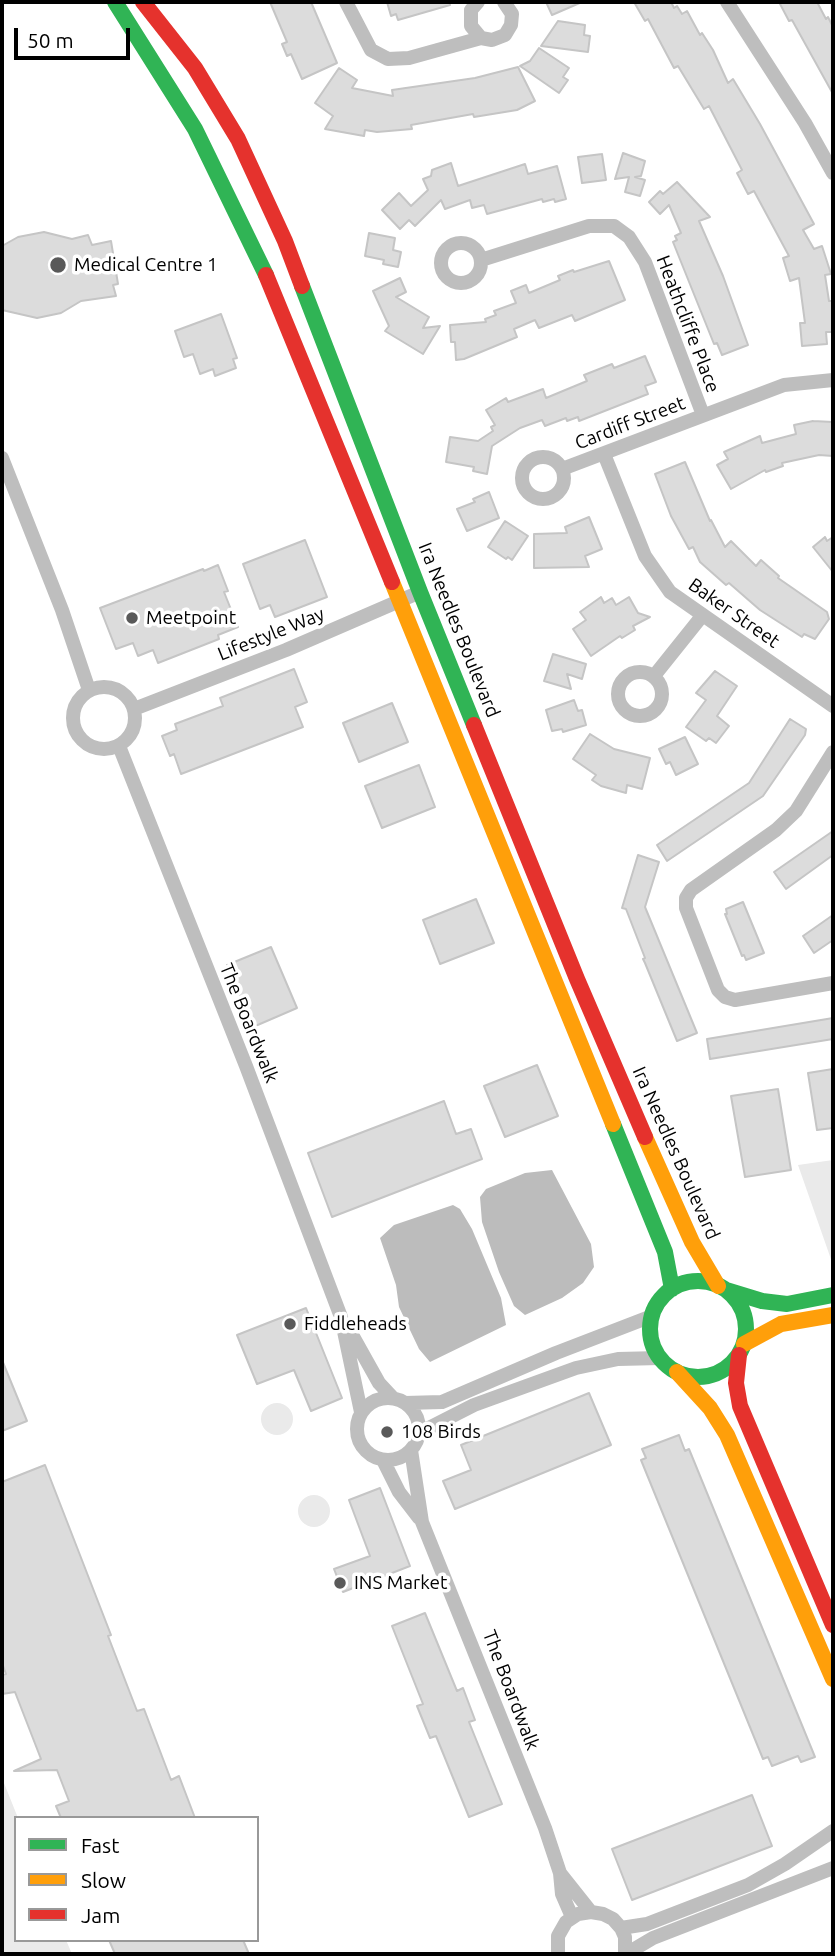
<!DOCTYPE html>
<html>
<head>
<meta charset="utf-8">
<style>
  body { margin:0 }
  #map { position:relative; width:835px; height:1956px; overflow:hidden; background:#fff; font-family:Ubuntu,sans-serif }
  canvas { display:block }
  .frame { position:absolute; inset:0; border:4px solid #000; pointer-events:none }
  .legend { position:absolute; left:14px; top:1816px; width:245px; height:126px; box-sizing:border-box; background:#fff; border:2px solid #999; margin:0; padding:9px 12px; list-style:none; font-size:21px; color:#000 }
  .legend li { display:flex; align-items:center; gap:14px; height:35px }
  .legend b { width:35px; border:2px solid #999 }
  .scale { position:absolute; left:14px; top:28px; width:116px; height:32px; box-sizing:border-box; border:4px solid #000; border-top:0; padding-left:9px; font-size:21px; line-height:24px; white-space:nowrap; color:#000; -webkit-text-stroke:5px #fff; paint-order:stroke }
</style>
</head>
<body>
<div id="map">
<canvas width="835" height="1956"></canvas>
<div class="frame"></div>
<ul class="legend">
<li><b style="height:9px;background:#30b455"></b>Fast</li>
<li><b style="height:9px;background:#ff9f0a"></b>Slow</li>
<li><b style="height:9px;background:#e5322d"></b>Jam</li>
</ul>
<div class="scale">50 m</div>
</div>
<script>
const ctx = document.querySelector('canvas').getContext('2d');
ctx.lineJoin = 'round';
function paint(path, color) {
  ctx.fillStyle = color;
  ctx.fill(path, 'evenodd');
}
function shape(rows) {
  const path = new Path2D();
  for (const r of rows) {
    if (r.length === 3) {
      path.moveTo(r[0] + r[2], r[1]);
      path.arc(r[0], r[1], r[2], 0, 2 * Math.PI);
      continue;
    }
    path.moveTo(r[0], r[1]);
    for (let i = 2; i < r.length; i += 2) path.lineTo(r[i], r[i + 1]);
  }
  return path;
}
function stroke(path, color, width, dash) {
  ctx.strokeStyle = color;
  ctx.lineWidth = width;
  ctx.lineCap = dash ? 'butt' : 'round';
  ctx.setLineDash(dash || []);
  ctx.stroke(path);
}
function write(font, color, halo, rows, align = 'center') {
  ctx.font = font + ' Ubuntu,sans-serif';
  ctx.lineWidth = 7;
  ctx.setLineDash([]);
  ctx.textBaseline = 'middle';
  ctx.strokeStyle = halo;
  ctx.fillStyle = color;
  for (const [text, x, y, turn = 0] of rows) {
    ctx.save();
    ctx.translate(x, y);
    ctx.rotate((+turn || 0) * Math.PI / 180);
    ctx.textAlign = isNaN(turn) ? turn : align;
    if (halo) ctx.strokeText(text, 0, 0);
    ctx.fillText(text, 0, 0);
    ctx.restore();
  }
}
paint(shape([
  [833,1160,833,1265,798,1165],
  [277,1419,16],
  [314,1511,16],
  [2,1778,18,1818,16,1818,16,1940,66,1940,72,1954,2,1954]
]), '#eaeaea');
paint(shape([
  [552,1170,591,1244,594,1267,583,1283,562,1298,525,1315,514,1306,499,1272,482,1222,480,1197,486,1189,525,1173],
  [453,1205,460,1209,472,1229,501,1298,506,1325,430,1362,419,1349,399,1307,396,1285,380,1238,394,1225]
]), '#bcbcbc');
const building = shape([
  [270,2,311,2,337,63,302,79,291,54,287,56,282,44,287,42,270,2],
  [387,2,449,2,450,5,398,20,396,14,391,16,387,2],
  [546,2,582,2,552,15,546,2],
  [634,2,671,2,674,8,677,6,682,14,687,11,700,35,702,33,713,50,728,83,733,79,760,124,814,224,803,230,814,249,822,246,831,274,825,275,829,301,833,301,833,332,826,332,827,344,802,346,800,323,805,323,799,278,790,281,783,258,789,256,754,191,748,194,737,173,742,170,709,106,704,109,678,66,674,68,648,19,645,21,634,2],
  [779,2,817,2,826,19,828,17,833,27,833,94,792,20,789,21,779,2],
  [558,21,585,25,584,35,590,36,588,52,541,46,558,21],
  [539,48,569,68,563,77,568,80,559,93,520,66,530,61,539,48],
  [518,67,535,101,517,110,474,117,473,114,411,125,412,129,377,132,365,130,364,136,325,129,333,116,315,103,339,68,357,80,352,88,393,96,392,90,475,78,518,67],
  [623,153,645,161,641,176,635,177,645,180,640,196,625,192,629,177,615,179,623,153],
  [602,154,606,180,582,183,578,157,602,154],
  [451,163,458,186,525,164,528,174,557,166,566,199,555,202,554,199,543,202,542,199,487,214,484,205,472,208,470,200,445,209,441,200,415,226,409,220,400,229,382,210,399,193,411,206,428,190,423,179,431,176,432,170,451,163],
  [677,182,710,217,699,221,723,276,748,345,722,355,717,343,714,344,673,242,677,240,675,236,681,233,669,205,660,214,649,202,660,191,663,194,677,182],
  [44,232,72,239,88,235,92,245,111,241,118,284,113,285,116,296,81,301,61,313,37,318,2,310,2,246,18,237,44,232],
  [369,233,395,238,393,250,401,252,398,267,383,264,384,260,365,256,369,233],
  [609,261,625,300,575,321,572,315,539,328,535,320,514,329,517,337,464,359,456,360,455,342,451,342,450,325,486,322,485,319,496,315,494,311,516,303,511,291,526,285,529,293,560,280,558,276,573,270,574,272,609,261],
  [400,278,406,292,396,297,429,317,423,328,440,326,423,354,385,331,389,326,373,291,400,278],
  [221,314,237,358,233,359,236,368,215,376,213,369,200,374,193,354,184,357,175,331,221,314],
  [645,356,656,382,645,386,648,394,579,421,578,417,567,421,566,418,545,426,542,420,520,428,492,446,487,474,473,471,474,467,446,462,450,437,478,441,493,431,491,427,495,425,486,410,506,398,508,402,543,389,546,398,587,381,584,375,612,364,614,368,645,356],
  [813,421,833,422,833,456,819,455,782,463,783,466,766,472,765,470,731,489,717,465,728,459,724,452,760,436,762,443,796,434,794,425,813,421],
  [685,462,710,521,711,520,725,547,731,541,756,566,761,560,779,576,778,578,827,612,829,619,815,639,804,634,802,637,760,610,729,583,726,585,700,562,693,547,689,549,671,516,655,474,685,462],
  [489,492,499,518,467,531,457,509,475,502,473,499,489,492],
  [589,517,602,549,585,556,589,567,534,568,534,534,567,533,565,527,589,517],
  [505,521,528,536,512,560,508,557,506,559,488,547,505,521],
  [825,537,827,541,833,537,833,572,813,547,825,537],
  [305,540,327,597,275,617,270,605,260,609,243,564,305,540],
  [218,565,228,591,224,592,238,627,218,635,219,639,158,663,153,650,138,656,133,643,116,649,100,608,203,569,204,571,218,565],
  [601,597,604,603,612,598,616,605,629,597,638,613,650,617,633,626,635,630,622,638,620,636,591,656,573,629,586,620,580,612,601,597],
  [553,654,586,664,582,679,567,674,571,689,544,681,553,654],
  [294,669,307,702,295,707,303,727,181,774,174,754,170,756,162,736,177,730,175,724,223,706,220,698,294,669],
  [715,671,737,686,717,716,729,726,716,743,709,738,706,741,686,727,706,700,696,693,715,671],
  [574,700,578,711,582,710,586,725,563,732,562,729,552,731,546,710,574,700],
  [392,703,408,742,359,762,343,723,392,703],
  [790,719,806,729,805,735,763,796,667,861,657,845,749,783,790,719],
  [590,734,614,749,650,758,642,789,627,785,626,793,601,786,592,780,596,775,573,759,590,734],
  [685,737,698,764,676,775,670,762,666,764,659,749,685,737],
  [419,765,435,807,382,828,365,786,419,765],
  [833,831,833,855,786,889,774,872,833,831],
  [638,855,659,862,645,907,697,1033,677,1041,645,963,643,959,645,958,626,909,622,908,638,855],
  [476,899,494,943,440,964,423,920,476,899],
  [743,902,764,953,746,960,744,955,742,956,725,914,727,914,726,909,743,902],
  [833,915,833,940,814,953,803,936,833,915],
  [271,947,297,1008,253,1027,227,965,271,947],
  [833,1018,833,1039,710,1059,707,1039,833,1018],
  [537,1065,558,1116,505,1137,484,1086,537,1065],
  [833,1069,833,1128,817,1130,808,1073,833,1069],
  [778,1089,791,1170,745,1177,731,1096,778,1089],
  [444,1101,456,1134,471,1129,482,1159,332,1217,308,1153,444,1101],
  [306,1308,342,1398,311,1411,294,1370,257,1384,237,1335,306,1308],
  [2,1360,27,1421,2,1431,2,1360],
  [589,1393,611,1445,455,1509,443,1481,471,1470,461,1445,589,1393],
  [679,1435,685,1451,689,1449,815,1757,801,1762,798,1756,772,1766,768,1757,763,1759,641,1460,646,1458,642,1449,679,1435],
  [45,1465,111,1635,108,1636,137,1711,144,1709,171,1780,179,1776,195,1818,61,1818,56,1806,69,1801,57,1770,14,1771,41,1759,15,1692,2,1694,2,1675,6,1674,2,1663,2,1482,45,1465],
  [380,1488,410,1566,343,1592,334,1569,370,1556,349,1500,380,1488],
  [425,1613,457,1691,463,1688,475,1720,469,1722,502,1804,469,1817,436,1736,430,1738,417,1706,423,1704,392,1626,425,1613],
  [752,1795,772,1846,632,1900,612,1849,752,1795],
  [109,1940,243,1940,249,1954,115,1954,109,1940]
]);
paint(building, '#dcdcdc');
stroke(building, '#c5c5c5', 2);
stroke(shape([
  [346,2,371,50,388,59,409,58,481,38],
  [478,2,471,10,471,26,481,38,492,40,505,35,511,25,512,14,504,2],
  [727,2,805,123,833,173],
  [461,263,20],
  [481,260,589,226,614,226,629,237,645,262,703,415],
  [604,454,645,556,670,592,833,706],
  [543,478,21],
  [2,458,62,610,89,690],
  [562,469,784,385,833,380],
  [640,694,22],
  [654,676,702,616],
  [104,718,31],
  [134,709,286,650,420,592],
  [119,746,246,1066,341,1317,361,1412],
  [833,752,796,811,776,830,691,890,686,898,686,908,718,990,725,997,735,1000,833,983],
  [346,1324,379,1383,393,1398],
  [388,1429,31],
  [405,1403,442,1402,556,1353,652,1316],
  [419,1433,474,1405,576,1368,618,1359,660,1358],
  [411,1450,422,1522,545,1828,560,1873,562,1894,572,1917],
  [383,1460,399,1492,419,1518],
  [560,1873,591,1912],
  [621,1928,647,1924,748,1885,785,1864,833,1831],
  [558,1954,558,1936,566,1922,578,1914,591,1912,603,1914,613,1919,621,1928,625,1937,625,1954],
  [626,1954,653,1938,833,1868]
]), '#bebebe', 14);
stroke(shape([
  [115,2,195,129,266,275],
  [302,286,420,592,474,725],
  [613,1124,665,1252,672,1289],
  [698,1329,48],
  [726,1290,762,1301,787,1304,833,1295]
]), '#30b455', 16);
stroke(shape([
  [392,582,613,1124],
  [645,1137,692,1242,718,1286],
  [744,1344,781,1324,833,1315],
  [677,1372,710,1408,727,1435,833,1679]
]), '#ff9f0a', 16);
stroke(shape([
  [143,2,195,68,238,139,285,241,302,286],
  [266,275,392,582],
  [474,725,577,979,645,1137],
  [739,1355,736,1383,740,1406,833,1625]
]), '#e5322d', 16);
for (const [x, y, r, color] of [
  [58,265,9,"#595959"],
  [132,618,7,"#595959"],
  [290,1324,7,"#595959"],
  [387,1432,7,"#595959"],
  [340,1583,7,"#595959"]
]) {
  const dot = new Path2D();
  dot.arc(x, y, r, 0, 2 * Math.PI);
  ctx.fillStyle = color;
  ctx.fill(dot);
  stroke(dot, '#fff', 2.5);
}
write('19px', '#000', '#fff', [
  ["Medical Centre 1",74,265],
  ["Meetpoint",146,618],
  ["Fiddleheads",304,1324],
  ["108 Birds",401,1432],
  ["INS Market",354,1583]
], 'left');
write('19px', '#000', '#fff', [
  ["Heathcliffe Place",688,324,69],
  ["Cardiff Street",630,423,-21],
  ["Baker Street",734,613,35],
  ["Ira Needles Boulevard",459,630,68],
  ["Lifestyle Way",271,634,-22],
  ["The Boardwalk",249,1023,68],
  ["Ira Needles Boulevard",676,1153,66],
  ["The Boardwalk",511,1690,69]
]);
</script>
</body>
</html>
